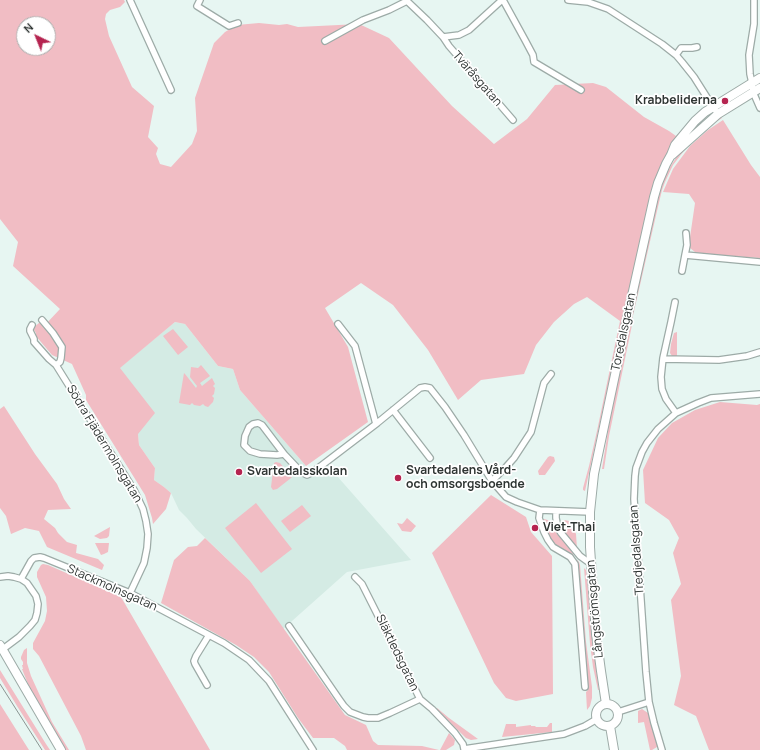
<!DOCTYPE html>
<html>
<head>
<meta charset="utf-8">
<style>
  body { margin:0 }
  #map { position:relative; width:760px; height:750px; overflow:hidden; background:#e7f6f2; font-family:Manrope,sans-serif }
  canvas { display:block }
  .north { position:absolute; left:16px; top:16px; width:40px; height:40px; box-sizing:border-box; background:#fff; border:1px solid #abaead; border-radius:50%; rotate:317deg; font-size:11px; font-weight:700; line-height:16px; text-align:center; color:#2e3432 }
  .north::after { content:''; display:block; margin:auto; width:14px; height:18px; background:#b52450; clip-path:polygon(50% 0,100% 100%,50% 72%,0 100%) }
</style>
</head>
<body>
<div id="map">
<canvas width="760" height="750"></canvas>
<div class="north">N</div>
</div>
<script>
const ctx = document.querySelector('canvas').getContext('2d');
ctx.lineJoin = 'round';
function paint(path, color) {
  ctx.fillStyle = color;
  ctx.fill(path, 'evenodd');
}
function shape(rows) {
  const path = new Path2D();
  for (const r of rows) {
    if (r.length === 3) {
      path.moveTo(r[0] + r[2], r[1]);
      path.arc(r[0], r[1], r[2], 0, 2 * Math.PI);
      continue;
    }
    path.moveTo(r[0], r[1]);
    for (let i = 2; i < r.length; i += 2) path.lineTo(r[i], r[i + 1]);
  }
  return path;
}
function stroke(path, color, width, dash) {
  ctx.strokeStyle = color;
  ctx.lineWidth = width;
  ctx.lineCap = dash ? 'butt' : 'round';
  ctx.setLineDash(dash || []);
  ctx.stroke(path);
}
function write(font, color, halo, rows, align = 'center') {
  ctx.font = font + ' Manrope,sans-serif';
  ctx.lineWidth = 3.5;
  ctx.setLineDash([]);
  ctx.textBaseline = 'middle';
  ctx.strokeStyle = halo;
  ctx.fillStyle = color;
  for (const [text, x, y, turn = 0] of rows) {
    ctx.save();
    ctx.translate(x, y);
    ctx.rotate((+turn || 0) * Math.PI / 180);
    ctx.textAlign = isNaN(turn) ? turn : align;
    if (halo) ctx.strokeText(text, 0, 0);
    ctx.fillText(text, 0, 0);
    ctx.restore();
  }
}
paint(shape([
  [175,322,185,324,218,366,233,369,240,390,306,466,337,476,411,560,347,572,283,629,250,581,196,529,187,518,179,510,171,493,164,487,154,480,155,468,139,445,138,434,119,368]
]), '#d4ebe4');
paint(shape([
  [0,0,124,0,125,2,120,7,110,10,106,14,105,19,109,36,132,87,154,106,148,137,158,148,156,154,160,164,171,167,192,144,197,131,195,98,214,43,225,32,237,25,259,23,279,25,287,24,298,27,359,24,389,38,452,106,494,144,527,119,555,85,593,83,606,87,644,117,669,131,676,136,681,131,682,131,674,143,635,263,585,491,583,490,583,488,589,466,597,431,620,321,587,297,574,304,554,322,536,345,524,374,481,380,458,400,428,350,393,305,361,283,325,308,348,347,368,422,306,466,240,390,233,369,218,366,185,324,175,322,120,368,155,413,138,434,139,445,155,468,154,480,164,487,171,493,166,509,153,524,152,518,145,495,86,400,86,395,72,364,52,355,35,335,36,333,34,330,34,327,39,323,41,323,44,326,60,309,13,266,18,242,0,219],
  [24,24,48,24,48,48,24,48],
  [720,115,722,118,708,127,690,143,673,165,665,182,662,190,657,211,632,320,631,317,656,204,664,179,670,167,682,149],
  [723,120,751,165,760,177,760,258,700,254,695,252,690,248,689,244,695,203,689,194,663,192,673,169,690,146,708,130],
  [631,324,632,325,609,436,604,469,602,469,611,412,630,326],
  [173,329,188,347,178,355,163,336],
  [677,332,677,356,672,356,670,353,671,344,674,333],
  [201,365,210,376,200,383,202,386,212,378,215,384,213,386,215,388,214,394,212,396,214,398,213,402,208,407,205,406,203,404,200,406,194,405,192,403,190,405,179,403,184,373,185,374,196,388,197,386,190,377,191,367,198,368],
  [720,402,757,405,760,404,760,750,709,750,696,716,674,705,681,676,671,600,681,584,673,553,679,538,669,520,645,503,643,470,658,438,672,423,695,410],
  [4,406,35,454,57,484,64,499,71,509,48,510,44,519,55,528,58,533,67,542,77,545,76,553,98,559,104,565,102,570,47,547,39,531,25,528,11,534,6,516,0,508,0,409],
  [550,456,554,457,555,461,545,475,539,475,538,471,548,457],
  [276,462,280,463,292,477,291,478,277,489,273,490,271,487,274,463],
  [491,495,526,517,531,532,552,556,553,694,516,701,506,698,494,683,432,553],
  [256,503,292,549,261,573,225,528],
  [302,505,311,516,290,532,281,521],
  [407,518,416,526,411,532,402,531,397,523,402,524,404,522],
  [544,519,551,521,555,531,572,552,574,556,572,556,555,546,551,542,544,525,543,520],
  [564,520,569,521,572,523,573,528,576,534,577,549,563,531,561,522,563,522],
  [110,527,109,536,107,538,100,539,94,536],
  [205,538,250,581,345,715,366,725,373,741,378,745,422,746,439,750,347,750,345,746,334,738,313,738,298,718,269,672,254,657,236,645,161,603,174,560,188,547,197,546],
  [95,543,109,543,108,552,104,554,101,555],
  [577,560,579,562,580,565,586,642,592,687,592,698,590,706,587,710,586,692,588,690,576,561],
  [43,564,48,565,64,572,121,597,210,750,86,750,81,736,39,656,33,649,33,643,45,621,47,611,46,597,37,577,37,572,41,565],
  [584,568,586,570,587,578,592,638,599,690,598,690,593,667,590,644],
  [27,648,27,663,31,676,52,722,69,750,65,750,50,725,28,684,22,669,23,669,22,665,23,665,23,662,21,659,21,657,24,650],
  [0,670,46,744,50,750,45,750,17,706,0,678],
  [0,704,29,750,0,750],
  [437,708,449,718,478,739,471,740,466,738,436,709],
  [642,709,648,713,657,744,657,747,652,750,650,750,644,722,638,723,638,711],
  [550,723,552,723,552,732,502,737,506,724,516,724,516,727,531,725,531,726,535,726,536,727,547,727],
  [449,733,455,740,454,745,446,750,440,750]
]), '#f1bdc4');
const street = shape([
  [130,0,171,90],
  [200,0,197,6,229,26,238,23],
  [406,0,427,20,443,37,459,35,469,30,502,0],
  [503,0,525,40,533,55,534,62,581,90],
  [568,0,588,2,608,9,662,44,676,55,682,62,694,77,713,107,718,114],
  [754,0,754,24,749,55,750,74,752,83,753,92,760,108],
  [443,37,449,46,513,120],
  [325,41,363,20,389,10,407,1],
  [676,55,681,48,692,48,697,47],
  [686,233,687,245,685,255,760,262],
  [682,271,685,255],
  [675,302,671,322,663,358,661,377,662,389,666,399,676,413],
  [42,320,53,333,62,347,61,358,60,362,56,365],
  [338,324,355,346,376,424],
  [32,325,30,329,30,331,34,339,34,342,49,359,56,365,134,490,143,509,146,521,148,534,147,548,144,563,130,593],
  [663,359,719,360,747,356,760,352],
  [393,410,430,458],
  [284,454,277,455,260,454,250,451,244,445,245,436,249,427,253,424,258,423,262,425,284,454,301,472,307,475,313,472,376,424,420,388,425,387,430,388,445,407,464,435,492,481,506,497,517,502,540,510,590,512],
  [492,481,506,467,514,458,531,432,544,383,551,374],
  [540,510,539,518,544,532,548,540,553,547,570,557,575,564,585,687],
  [556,511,556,518,558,528,561,533,580,556,591,564],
  [0,577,8,576,14,577,21,579,27,583,36,596,38,604,37,613,35,620,30,626,19,637,3,649],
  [355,577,362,584,420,699,432,709,455,733,463,744,464,749,564,734,585,726,597,719],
  [21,579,31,561,34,558,40,557,44,558,130,593,224,643,249,660,269,681,313,750],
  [289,626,339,699,344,706,350,712,363,717,368,718,378,718,390,713,420,699],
  [207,685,195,664,194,661,196,656,209,635],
  [618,712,649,702],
  [662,750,654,723,649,702,646,672,634,499,635,476,636,468,642,452,647,443,658,429,676,413,698,403,711,398,760,394]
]);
const secondary = shape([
  [672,155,718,114,760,88],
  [0,645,61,750],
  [607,715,11],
  [606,704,601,671,596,634,590,547,590,512,594,474,627,318,654,197,658,183,666,164,671,155,675,145,695,121,705,112,760,78],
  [610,726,614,750]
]);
stroke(street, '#9daba7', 8);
stroke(secondary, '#9daba7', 10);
stroke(street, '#fff', 5.5);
stroke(secondary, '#fff', 8);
stroke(shape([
  [0,684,42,750]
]), '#8b9693', 1);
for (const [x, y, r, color] of [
  [725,101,4,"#b52450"],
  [239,472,4,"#b52450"],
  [398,478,4,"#b52450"],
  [535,528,4,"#b52450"]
]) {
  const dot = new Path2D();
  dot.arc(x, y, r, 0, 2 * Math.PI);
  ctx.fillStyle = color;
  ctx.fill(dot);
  stroke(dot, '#fff', 1.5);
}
write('12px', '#2e3432', '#fff', [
  ["Tväråsgatan",477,79,49],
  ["Toredalsgatan",624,332,-78],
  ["Södra Fjädermolnsgatan",104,444,59],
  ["Tredjedalsgatan",637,550,-94],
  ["Stackmolnsgatan",112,588,24],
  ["Långströmsgatan",595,609,-95],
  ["Släktledsgatan",397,653,64]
]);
write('bold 12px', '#2e3432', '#fff', [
  ["Krabbeliderna",717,101,"right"],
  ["Svartedalens Vård-",406,471],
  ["och omsorgsboende",406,485],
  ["Svartedalsskolan",247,472],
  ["Viet-Thai",543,528]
], 'left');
</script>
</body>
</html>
